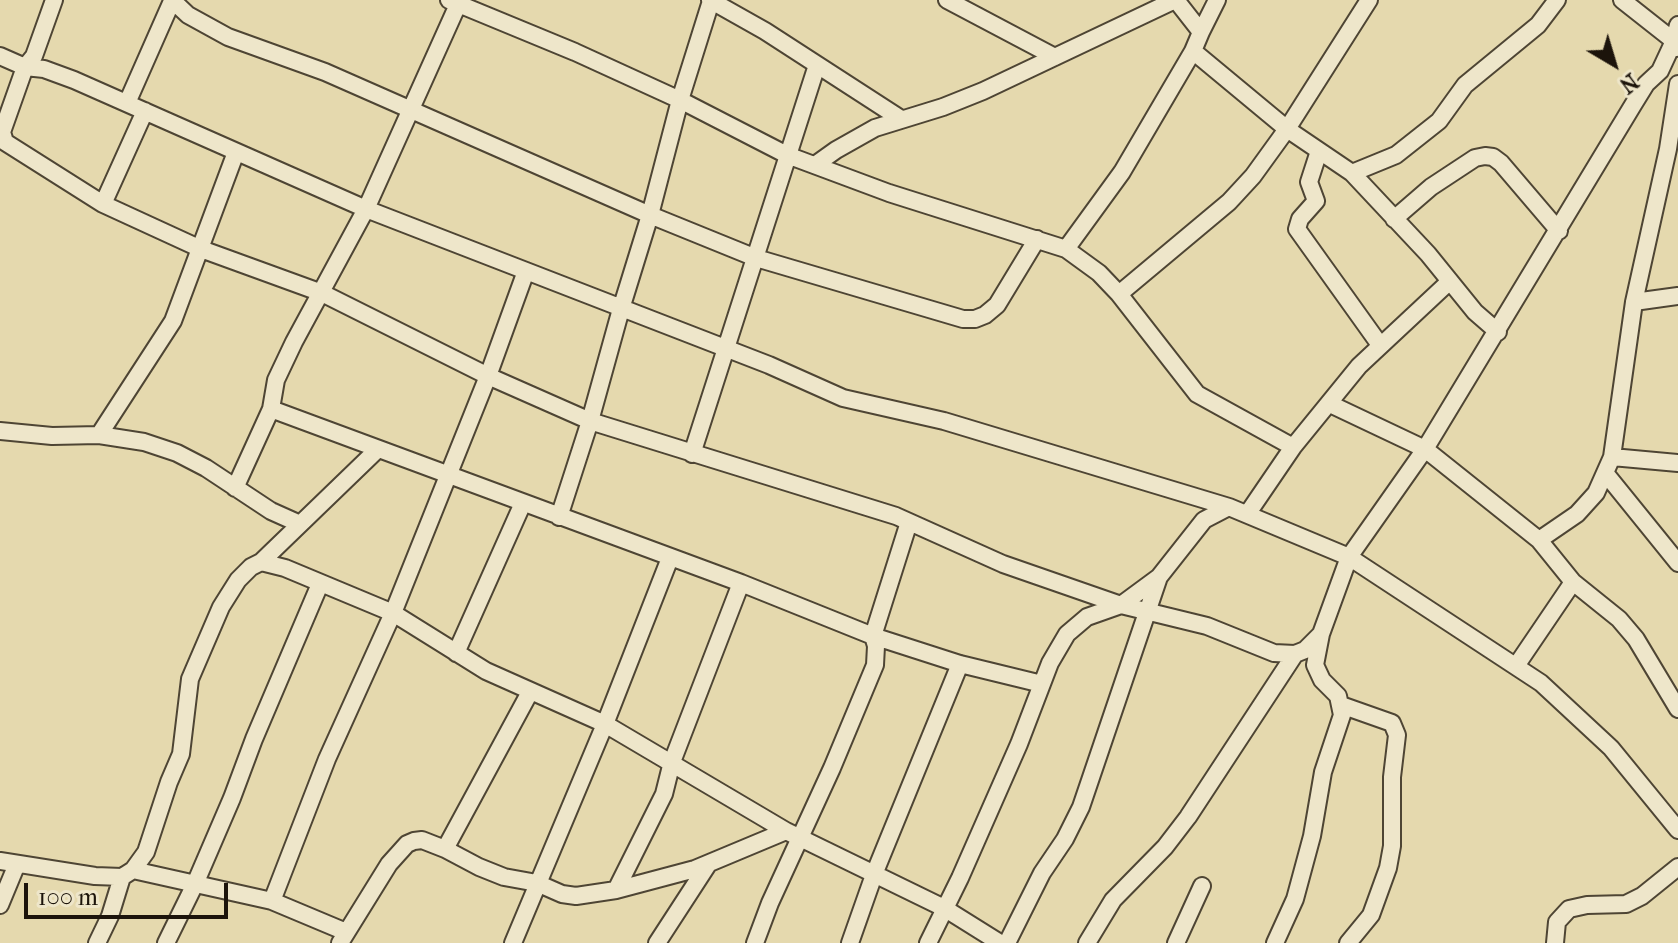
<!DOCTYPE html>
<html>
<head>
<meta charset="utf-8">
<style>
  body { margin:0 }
  #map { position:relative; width:1678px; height:943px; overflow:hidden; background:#e5d9ae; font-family:"IM FELL French Canon",serif }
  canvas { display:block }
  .north { position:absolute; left:1574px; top:24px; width:80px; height:80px; -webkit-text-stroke:6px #eee6ca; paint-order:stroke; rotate:142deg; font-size:22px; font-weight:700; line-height:32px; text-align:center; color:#1c140b }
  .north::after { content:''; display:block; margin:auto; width:28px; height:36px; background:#1c140b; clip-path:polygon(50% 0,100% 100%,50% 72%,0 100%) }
  .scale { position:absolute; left:24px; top:883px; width:204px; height:36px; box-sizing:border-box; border:4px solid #1c140b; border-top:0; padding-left:10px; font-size:24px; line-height:28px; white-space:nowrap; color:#1c140b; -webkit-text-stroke:6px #eee6ca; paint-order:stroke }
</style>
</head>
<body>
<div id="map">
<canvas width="1678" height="943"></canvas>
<div class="north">N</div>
<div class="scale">100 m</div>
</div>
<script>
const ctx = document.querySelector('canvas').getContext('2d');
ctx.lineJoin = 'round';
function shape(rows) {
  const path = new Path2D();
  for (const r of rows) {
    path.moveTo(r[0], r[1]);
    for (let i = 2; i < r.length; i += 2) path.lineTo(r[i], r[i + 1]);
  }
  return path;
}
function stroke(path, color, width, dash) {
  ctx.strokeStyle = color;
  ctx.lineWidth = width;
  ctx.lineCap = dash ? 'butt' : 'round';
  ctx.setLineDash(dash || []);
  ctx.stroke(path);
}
const minor = shape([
  [54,0,34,56,25,67,44,69,74,80,366,209,769,365,843,398,944,421,1229,507,1349,557,1541,683,1611,748,1678,830],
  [172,0,188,15,228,37,325,72,650,215,756,258,963,319,975,319,985,315,997,305,1037,239],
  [449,0,575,52,680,100,787,155,889,193,1066,249,1099,273,1119,294,1197,394,1293,447],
  [710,0,765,31,901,119],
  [947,0,1055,57],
  [1176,0,1201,32,1193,51,1287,129,1352,173,1428,254,1475,312,1498,332],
  [1622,0,1674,41,1676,48],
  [1201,32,1217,0],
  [0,56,25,67,2,132,5,142,103,204,201,249,322,293,488,376,590,421,896,516,1003,564,1121,605,1207,626,1274,653,1295,654],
  [127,103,172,1],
  [1319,151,1309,182,1316,201,1300,219,1297,229,1380,345],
  [815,165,836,150,875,128,943,107,983,91,1175,0],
  [1352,173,1396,155,1439,121,1465,85,1538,25,1557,0],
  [103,204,145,111],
  [1394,219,1431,187,1475,158,1485,156,1493,157,1501,163,1559,231],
  [1066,249,1122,172,1193,51],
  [1119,294,1229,202,1253,176,1287,129,1369,0],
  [1634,302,1678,296],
  [1330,404,1425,449,1539,540,1573,582,1619,619,1636,639,1678,709],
  [271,409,741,583,873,636,960,664,1042,684],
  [0,431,52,436,99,435,144,442,177,453,206,468,271,511,300,524],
  [99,435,173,321,236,152],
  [692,454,817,65],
  [1612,457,1678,463],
  [1606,474,1678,563],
  [235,488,271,409,276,380,294,342,366,209,460,0],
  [1248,513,1293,447,1359,366,1450,281],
  [559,517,590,421,621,309,650,215,680,100,711,1],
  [1539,540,1577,514,1596,493,1612,457,1634,302,1668,149,1678,84],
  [261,562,285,568,393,613,486,671,605,724,786,831],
  [456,653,523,503],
  [1516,666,1573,582],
  [1341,705,1392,723,1397,735,1392,777,1392,846,1388,868,1371,915,1348,943],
  [445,849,530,692],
  [0,861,95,876,122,877,133,870,146,852,169,782,181,754,190,679,221,607,238,580,251,567,261,562,378,449],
  [133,870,272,901,346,932],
  [616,890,664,794,672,762,741,583],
  [272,901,327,759,393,613,488,376,526,271],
  [0,905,17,864],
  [97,943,110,916,122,877],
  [166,943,195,884,232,798,254,739,320,584],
  [340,943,389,864,407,844,414,841,422,840,445,849,479,867,504,877,537,883,562,894,576,896,616,890,695,869,786,831,944,908,1000,943],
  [513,943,605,724,670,558],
  [657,943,709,863],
  [755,943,770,903,832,768,875,665,876,646,873,636,909,522],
  [850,943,875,872,960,664],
  [928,943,960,878,1019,744,1050,663,1067,634,1087,617,1121,605,1159,577,1204,520,1229,507],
  [1007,943,1042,873,1065,839,1081,807,1159,577],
  [1087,943,1113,900,1165,847,1188,817,1295,654,1305,650,1321,634,1349,557,1425,449,1633,105,1646,84,1660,71,1674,41,1678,25],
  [1176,943,1202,886],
  [1275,943,1295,899,1312,836,1323,772,1342,715,1338,696,1322,680,1315,665,1321,634],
  [1555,943,1557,922,1569,909,1587,905,1626,904,1642,896,1678,867]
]);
stroke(minor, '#4e4534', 20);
stroke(minor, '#eee6ca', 16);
</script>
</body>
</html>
